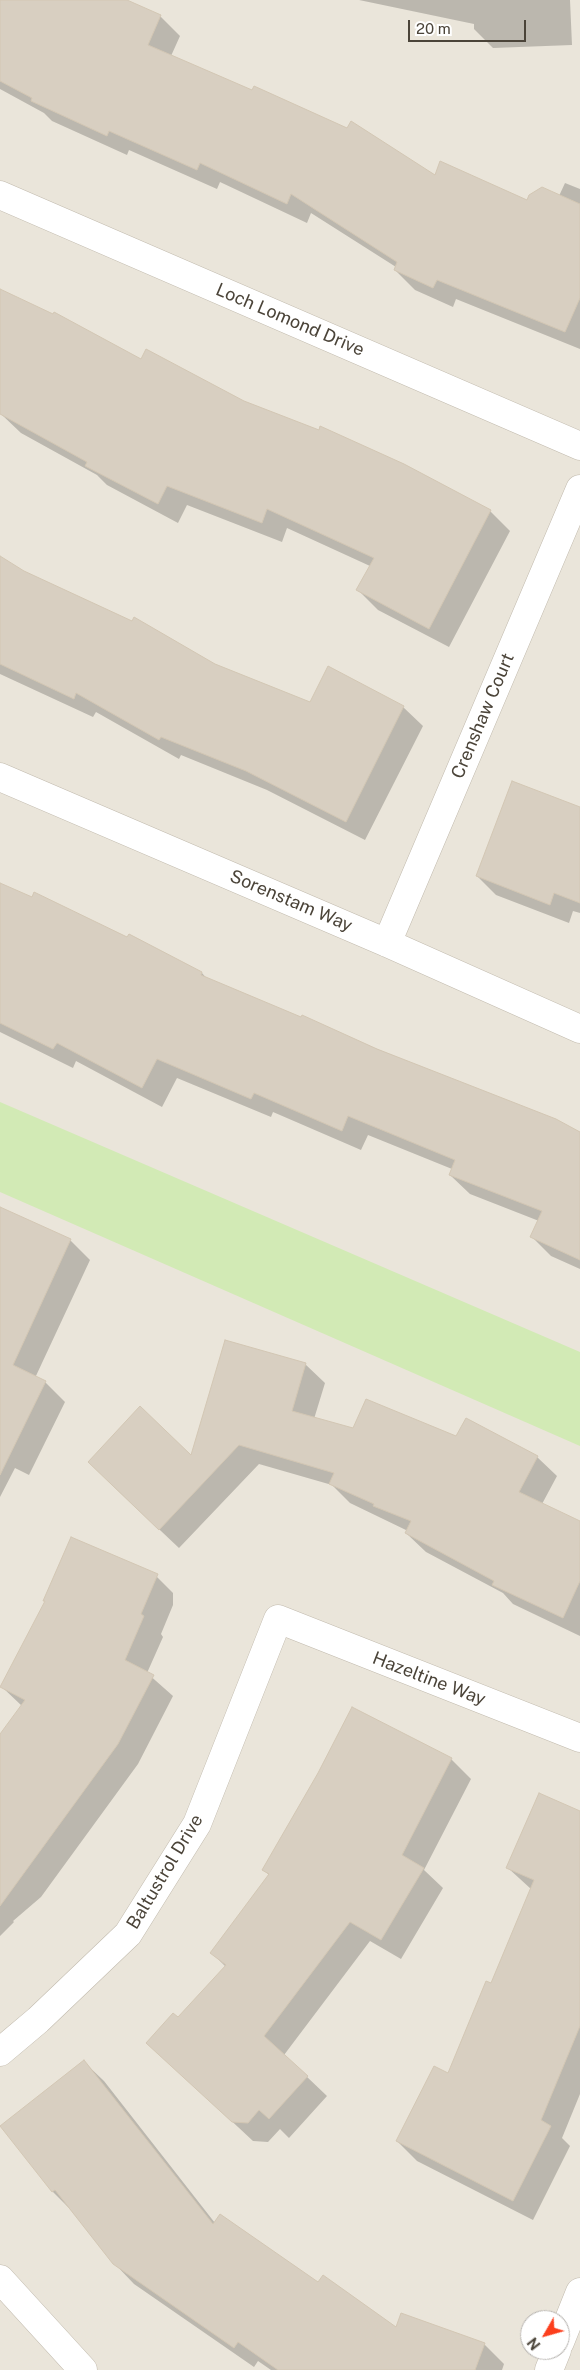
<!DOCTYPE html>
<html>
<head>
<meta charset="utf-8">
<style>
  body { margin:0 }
  #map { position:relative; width:580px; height:2370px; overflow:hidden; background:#f6f3ec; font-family:"Public Sans",sans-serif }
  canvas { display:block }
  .north { position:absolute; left:520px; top:2310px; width:50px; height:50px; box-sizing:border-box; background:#fff; border:1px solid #b7b4b0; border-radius:50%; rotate:232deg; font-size:14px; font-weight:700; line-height:20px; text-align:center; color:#4b4439 }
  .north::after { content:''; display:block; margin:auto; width:18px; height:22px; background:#fc3f1d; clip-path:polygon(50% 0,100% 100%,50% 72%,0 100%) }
  .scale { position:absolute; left:408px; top:20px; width:118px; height:22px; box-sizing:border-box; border:2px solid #4b4439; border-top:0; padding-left:6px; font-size:15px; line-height:18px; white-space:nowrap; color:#4b4439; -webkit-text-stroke:4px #fff; paint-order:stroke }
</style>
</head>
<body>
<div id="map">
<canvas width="580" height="2370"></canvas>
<div class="north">N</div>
<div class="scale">20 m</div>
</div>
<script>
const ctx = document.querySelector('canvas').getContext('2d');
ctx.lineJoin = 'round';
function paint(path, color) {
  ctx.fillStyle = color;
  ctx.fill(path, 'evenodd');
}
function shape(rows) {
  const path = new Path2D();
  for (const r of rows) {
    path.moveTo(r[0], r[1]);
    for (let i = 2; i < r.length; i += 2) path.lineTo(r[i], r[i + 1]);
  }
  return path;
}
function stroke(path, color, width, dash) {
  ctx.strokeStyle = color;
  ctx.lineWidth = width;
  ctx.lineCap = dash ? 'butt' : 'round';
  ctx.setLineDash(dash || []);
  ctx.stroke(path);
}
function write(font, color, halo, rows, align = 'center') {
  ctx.font = font + ' "Public Sans",sans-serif';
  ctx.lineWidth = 4;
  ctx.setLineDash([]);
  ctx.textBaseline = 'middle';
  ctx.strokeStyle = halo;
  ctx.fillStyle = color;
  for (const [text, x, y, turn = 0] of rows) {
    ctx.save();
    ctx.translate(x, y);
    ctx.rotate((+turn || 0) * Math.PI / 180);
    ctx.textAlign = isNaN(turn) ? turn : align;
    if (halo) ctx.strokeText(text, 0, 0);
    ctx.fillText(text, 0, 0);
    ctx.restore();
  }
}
paint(shape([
  [0,0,580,0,580,2370,0,2370],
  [530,2320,560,2320,560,2350,530,2350]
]), '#eae5da');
paint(shape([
  [0,1102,580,1352,580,1446,0,1192]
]), '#d2eab5');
paint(shape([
  [0,0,124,0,160,16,180,36,171,56,435,177,528,202,559,196,565,183,580,189,580,349,456,299,453,307,415,290,395,270,396,267,311,213,307,223,220,182,217,189,129,150,127,155,52,121,44,113,0,89],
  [359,0,570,0,572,45,493,48,474,29,474,24],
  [0,291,142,360,244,402,490,511,510,531,449,647,378,610,358,590,370,566,287,528,282,542,187,505,178,523,107,485,97,475,21,433,1,414],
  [0,558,23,572,214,665,311,704,403,707,423,726,365,840,267,790,181,755,179,759,96,712,93,717,0,674],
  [580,808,580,913,573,911,569,923,496,895,477,876],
  [0,884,128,939,130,935,202,973,208,980,580,1132,580,1269,551,1256,532,1237,539,1221,470,1194,450,1175,452,1169,368,1135,361,1150,273,1112,271,1117,177,1078,162,1107,76,1061,73,1068,0,1032],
  [0,1208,70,1240,90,1260,35,1378,45,1382,65,1402,29,1475,15,1468,0,1497],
  [305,1364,325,1383,314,1419,354,1430,456,1438,537,1457,557,1476,542,1504,580,1522,580,1636,513,1604,503,1593,426,1552,406,1533,408,1531,350,1503,332,1485,259,1464,179,1548,108,1481,192,1457],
  [153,1573,173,1593,173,1605,161,1634,163,1637,147,1673,173,1696,138,1764,41,1897,13,1921,14,1922,0,1936,0,1736,22,1706,2,1687],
  [451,1759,471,1779,424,1870,443,1888,401,1959,370,1941,284,2055,327,2096,289,2138,280,2129,268,2142,253,2141,148,2043,178,2019,226,1967,212,1953,270,1876,264,1870],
  [580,1812,580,2094,562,2138,570,2146,533,2220,417,2161,397,2141,449,2075,492,1985,531,1889,508,1868],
  [84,2062,104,2081,215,2223,397,2329,484,2344,504,2364,502,2370,271,2370,258,2361,254,2367,134,2284,114,2263,72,2211,53,2192,2,2126]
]), '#0003');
const building = shape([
  [0,0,127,0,161,15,148,45,252,90,254,86,347,128,351,121,435,175,440,161,527,200,529,195,542,187,580,204,580,298,565,332,437,280,433,288,394,270,397,262,291,194,287,204,200,163,197,170,109,131,107,136,31,101,32,98,0,81,0,0],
  [0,289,53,314,54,312,141,359,146,349,244,401,319,430,320,426,404,464,491,510,429,629,356,590,374,558,267,509,262,523,167,486,158,504,85,466,87,462,0,414,0,289],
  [0,556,24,571,132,621,134,617,215,664,310,702,328,666,404,706,346,822,246,771,161,737,159,740,76,693,74,699,0,664,0,556],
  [512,781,580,807,580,903,554,893,550,905,476,876,512,781],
  [0,883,32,897,34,892,127,937,129,934,202,972,201,975,301,1017,302,1015,377,1049,556,1119,580,1132,580,1260,530,1237,542,1211,449,1175,455,1160,348,1116,342,1131,254,1093,251,1099,157,1059,142,1088,57,1043,53,1049,0,1023,0,883],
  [0,1207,71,1239,13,1365,46,1381,0,1475,0,1207],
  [225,1340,306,1363,292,1411,353,1428,366,1399,456,1436,466,1418,538,1456,519,1492,580,1521,580,1581,563,1618,492,1585,494,1581,405,1533,411,1521,373,1506,374,1504,329,1484,334,1473,239,1445,159,1530,88,1462,140,1406,191,1455,225,1340],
  [71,1537,158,1574,141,1614,144,1616,125,1660,154,1675,118,1744,0,1906,0,1734,25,1700,0,1687,45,1601,43,1601,71,1537],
  [352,1707,452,1758,402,1855,424,1868,381,1940,350,1922,264,2036,308,2076,269,2119,259,2110,248,2123,232,2122,146,2043,173,2013,178,2017,226,1965,210,1953,269,1874,262,1870,318,1773,352,1707],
  [539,1793,580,1811,580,2026,541,2120,551,2126,513,2201,396,2141,434,2066,448,2073,486,1981,491,1983,534,1880,506,1868,539,1793],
  [84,2060,213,2224,220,2214,318,2282,323,2275,396,2327,401,2313,485,2343,475,2370,278,2370,238,2342,234,2348,113,2264,55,2190,52,2192,0,2126,84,2060]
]);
paint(building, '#d8cfc1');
stroke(building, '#d3c7b4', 1);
const minor = shape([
  [0,195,580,446],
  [0,777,387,943,580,1029],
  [387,943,580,489],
  [0,2052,38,2020,128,1934,197,1824,278,1619,580,1738],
  [0,2279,83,2370],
  [560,2342,580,2292],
  [549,2370,557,2350]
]);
stroke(minor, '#c2bbae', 29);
stroke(minor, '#fff', 28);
write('18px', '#4b4439', '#fff', [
  ["Loch Lomond Drive",290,320,23],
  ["Crenshaw Court",483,716,-67],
  ["Sorenstam Way",291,901,23],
  ["Hazeltine Way",429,1679,21],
  ["Baltustrol Drive",165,1872,-59]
]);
</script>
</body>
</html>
